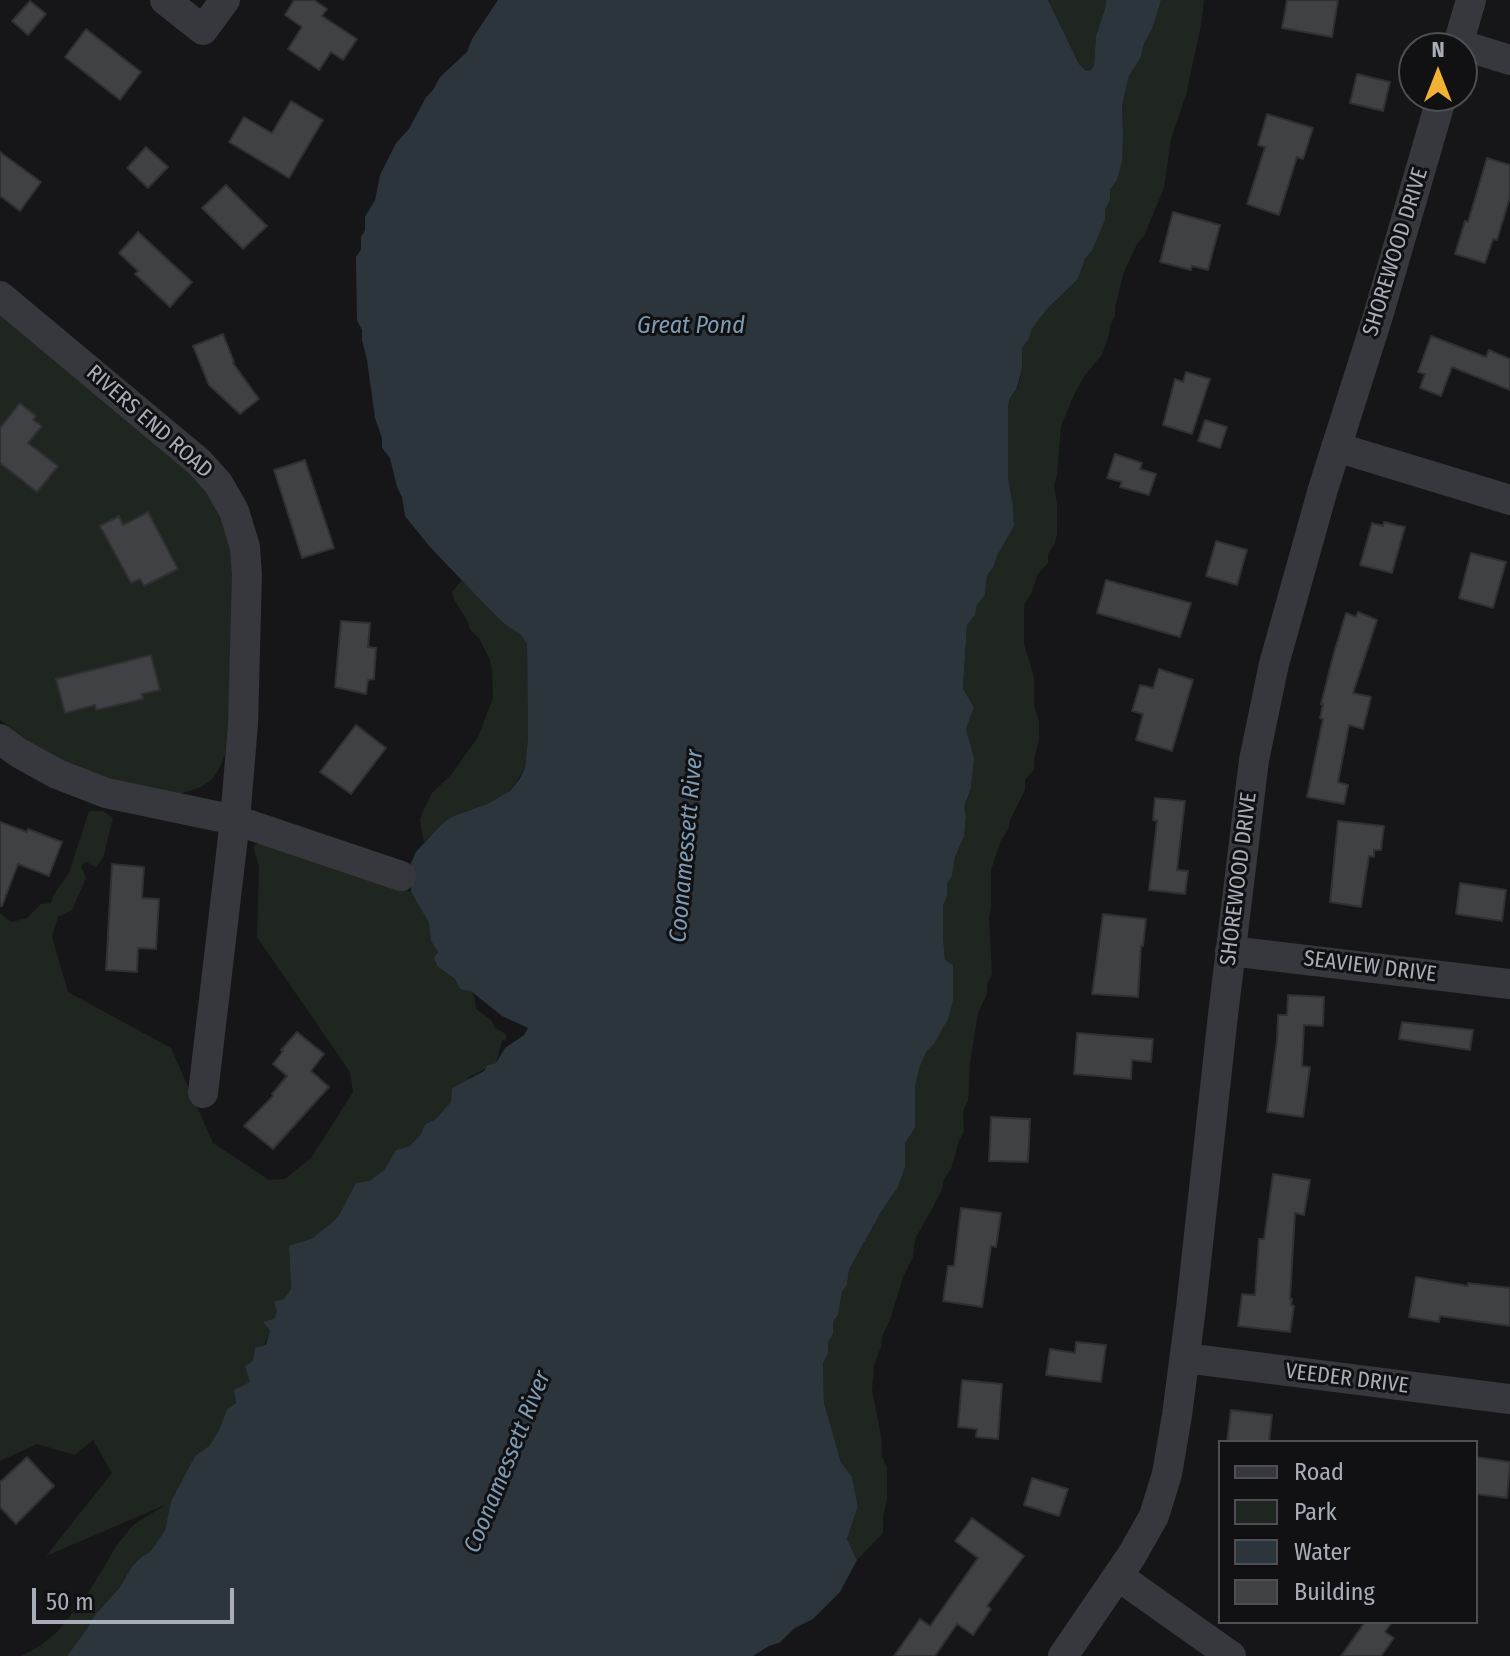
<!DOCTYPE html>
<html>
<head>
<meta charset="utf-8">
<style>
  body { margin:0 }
  #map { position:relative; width:1510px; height:1656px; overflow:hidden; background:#161618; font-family:"Fira Sans Condensed",sans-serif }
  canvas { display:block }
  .legend { position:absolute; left:1218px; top:1440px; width:260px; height:184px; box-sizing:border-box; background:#111113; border:2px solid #4d4f55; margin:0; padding:10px 14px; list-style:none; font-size:24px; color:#a8adb8 }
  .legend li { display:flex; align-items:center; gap:16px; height:40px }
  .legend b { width:40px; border:2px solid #4d4f55 }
  .north { position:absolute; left:1398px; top:32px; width:80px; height:80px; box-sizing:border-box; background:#111113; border:2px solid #4d4f55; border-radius:50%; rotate:0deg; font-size:22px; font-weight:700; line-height:32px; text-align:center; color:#a8adb8 }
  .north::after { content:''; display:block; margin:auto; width:28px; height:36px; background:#f2b134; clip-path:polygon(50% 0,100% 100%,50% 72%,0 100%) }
  .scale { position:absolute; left:32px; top:1588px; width:202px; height:36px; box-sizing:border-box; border:4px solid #a8adb8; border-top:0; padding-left:10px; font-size:24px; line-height:28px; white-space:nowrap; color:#a8adb8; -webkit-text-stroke:6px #111113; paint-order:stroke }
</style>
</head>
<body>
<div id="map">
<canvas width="1510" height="1656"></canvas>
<ul class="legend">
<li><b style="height:10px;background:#37383d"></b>Road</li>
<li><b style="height:22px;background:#1e261f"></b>Park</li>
<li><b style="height:22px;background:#2c353c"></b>Water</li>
<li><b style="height:22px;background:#404145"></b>Building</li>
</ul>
<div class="north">N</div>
<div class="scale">50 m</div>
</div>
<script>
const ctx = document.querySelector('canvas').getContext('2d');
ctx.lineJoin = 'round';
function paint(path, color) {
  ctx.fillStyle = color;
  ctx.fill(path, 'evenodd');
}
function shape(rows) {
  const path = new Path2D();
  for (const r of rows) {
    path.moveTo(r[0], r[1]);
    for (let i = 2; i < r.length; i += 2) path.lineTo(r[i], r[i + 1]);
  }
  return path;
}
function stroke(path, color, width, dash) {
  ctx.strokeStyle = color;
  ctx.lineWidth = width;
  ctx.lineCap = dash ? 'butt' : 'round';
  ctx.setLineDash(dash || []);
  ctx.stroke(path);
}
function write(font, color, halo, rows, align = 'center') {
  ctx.font = font + ' "Fira Sans Condensed",sans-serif';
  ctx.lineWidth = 6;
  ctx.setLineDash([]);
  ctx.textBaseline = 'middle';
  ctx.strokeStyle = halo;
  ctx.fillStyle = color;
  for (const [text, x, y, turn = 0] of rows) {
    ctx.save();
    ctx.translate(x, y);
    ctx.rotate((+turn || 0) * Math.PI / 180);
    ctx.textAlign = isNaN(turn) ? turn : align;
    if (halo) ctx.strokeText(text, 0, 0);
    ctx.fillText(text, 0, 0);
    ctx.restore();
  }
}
paint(shape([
  [1048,0,1106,0,1105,9,1096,36,1094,66,1091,70,1085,71,1079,64],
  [1161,0,1204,0,1201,25,1186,95,1171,139,1164,188,1144,236,1137,244,1124,272,1115,307,1115,316,1110,326,1109,335,1102,355,1085,375,1074,395,1061,426,1057,475,1054,485,1057,504,1057,534,1055,543,1048,554,1048,563,1038,574,1031,594,1024,605,1024,644,1034,677,1034,706,1039,721,1039,740,1034,760,1034,770,1025,780,1025,790,1010,820,1008,830,1001,840,991,870,991,908,989,918,992,974,987,984,987,994,978,1013,970,1063,968,1101,963,1111,964,1131,959,1141,951,1169,944,1179,942,1189,932,1209,915,1239,913,1257,903,1277,891,1317,882,1337,881,1347,874,1365,872,1391,881,1436,882,1457,887,1467,887,1498,883,1518,883,1533,857,1560,847,1539,858,1506,852,1477,841,1462,824,1403,823,1363,828,1354,828,1342,833,1334,833,1322,838,1315,842,1292,847,1285,849,1271,881,1212,898,1187,905,1167,905,1143,915,1128,915,1088,919,1069,926,1052,934,1044,943,1027,945,960,943,936,943,906,947,896,947,884,952,876,955,857,964,837,966,817,964,808,971,788,973,768,973,758,966,729,974,707,963,689,967,625,975,615,977,605,985,595,987,576,994,566,997,556,1014,526,1013,506,1008,477,1008,408,1010,398,1018,388,1022,368,1022,348,1029,339,1032,329,1047,309,1078,279,1085,259,1093,249,1105,220,1105,210,1110,200,1110,190,1117,180,1123,132,1122,106,1129,76,1141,57,1143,46,1153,27],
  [0,310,207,486,235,548,229,715,225,755,218,771,211,780,201,787,176,795,155,794,76,768,45,753,0,720],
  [463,579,497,617,507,626,520,634,527,644,528,738,525,768,510,791,487,804,451,817,424,842,420,820,424,809,432,793,451,775,478,737,493,698,492,670,490,660,480,640,470,629,467,620,455,601,452,592],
  [89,811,103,811,113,818,103,858,96,867,86,862,81,866,86,878,72,910,58,917,52,937,68,992,171,1048,213,1143,269,1180,285,1179,311,1158,353,1092,350,1072,257,937,259,867,253,846,269,837,411,892,429,923,431,941,438,952,438,967,455,979,460,989,472,992,475,998,476,1009,491,1020,495,1028,506,1034,506,1039,502,1041,496,1063,469,1077,452,1102,436,1119,425,1124,421,1134,410,1146,396,1150,384,1170,346,1203,338,1217,313,1238,289,1246,291,1289,277,1311,251,1382,236,1403,227,1409,219,1430,209,1446,195,1456,171,1501,165,1530,151,1551,140,1558,131,1568,120,1587,94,1616,89,1626,67,1656,21,1656,40,1646,57,1632,87,1595,117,1545,133,1525,165,1505,46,1556,112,1473,93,1440,75,1455,37,1444,0,1461,0,913,11,922,27,918,41,904,51,903,53,896,69,873]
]), '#1e261f');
paint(shape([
  [498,0,1048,0,1079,64,1086,71,1091,70,1094,66,1096,36,1105,9,1106,0,1161,0,1153,27,1143,46,1141,57,1129,76,1122,106,1123,132,1122,161,1117,180,1110,190,1110,200,1105,210,1105,220,1093,249,1085,259,1078,279,1047,309,1032,329,1029,339,1022,348,1022,368,1017,388,1010,398,1008,407,1008,477,1013,506,1014,526,997,556,994,566,987,576,985,595,977,605,975,615,967,625,963,689,974,707,966,729,974,758,971,788,964,807,966,817,964,837,955,857,952,876,947,884,947,896,943,906,943,936,945,960,953,965,953,1000,948,1019,934,1044,926,1052,919,1069,915,1088,915,1128,905,1143,905,1167,898,1187,881,1212,849,1270,847,1285,842,1292,838,1315,833,1322,833,1334,828,1342,828,1354,823,1363,824,1403,841,1462,852,1477,858,1506,847,1539,857,1560,840,1592,813,1619,795,1628,779,1643,769,1646,753,1656,67,1656,89,1626,94,1616,120,1587,131,1568,140,1558,151,1551,165,1530,171,1501,195,1456,209,1446,219,1430,227,1409,236,1403,234,1390,250,1382,245,1366,253,1361,255,1348,266,1345,270,1330,263,1322,274,1319,277,1311,274,1302,284,1299,291,1289,289,1246,313,1238,338,1217,356,1183,370,1181,384,1170,396,1150,410,1146,421,1134,425,1124,436,1119,451,1102,452,1088,484,1071,487,1066,496,1063,505,1048,524,1035,528,1028,502,1016,472,992,460,989,455,979,438,967,434,958,438,952,431,941,429,923,411,892,411,863,416,852,440,826,451,817,487,804,510,791,520,778,525,768,528,738,527,644,520,634,507,626,497,617,430,547,405,516,402,497,397,487,390,458,382,448,382,438,375,418,367,360,362,340,362,330,357,320,356,257,361,250,361,237,365,230,365,217,375,200,380,175,396,143,409,129,426,97,433,90,440,77,467,52,472,39]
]), '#2c353c');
const building = shape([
  [294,0,314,0,327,9,322,16,357,39,343,60,331,52,319,70,288,49,302,27,285,15,294,0],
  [1287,0,1338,0,1332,37,1282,28,1287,0],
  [30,1,46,14,28,35,12,21,30,1],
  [86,29,141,72,120,100,65,57,86,29],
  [1357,74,1390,82,1383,111,1350,103,1357,74],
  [291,101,323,120,289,178,229,142,244,117,272,133,291,101],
  [1267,114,1313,128,1303,159,1297,157,1279,215,1247,204,1265,147,1258,145,1267,114],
  [146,147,168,167,148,188,127,168,146,147],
  [0,152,41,182,20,211,0,196,0,152],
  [1487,158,1510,165,1510,197,1497,240,1493,239,1485,263,1455,254,1465,221,1468,222,1487,158],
  [226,185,267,226,243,249,202,208,226,185],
  [1173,212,1220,225,1208,270,1192,266,1191,270,1160,262,1173,212],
  [138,232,192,282,170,307,135,274,138,271,119,253,138,232],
  [223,334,234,362,233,363,259,399,240,414,209,385,193,346,223,334],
  [1431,336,1486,357,1489,350,1510,359,1510,390,1452,367,1441,396,1420,388,1425,374,1418,372,1431,336],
  [1186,372,1210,379,1192,434,1163,425,1175,379,1183,382,1186,372],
  [20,403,36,416,33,420,42,426,28,443,58,466,37,492,0,463,0,428,20,403],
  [1205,420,1227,427,1220,448,1198,441,1205,420],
  [1115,454,1142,463,1140,469,1156,474,1149,495,1120,487,1122,482,1107,478,1115,454],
  [305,460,334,548,302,558,274,470,305,460],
  [148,512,178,569,144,586,140,579,131,583,100,526,119,516,123,525,148,512],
  [1384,522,1405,527,1392,573,1360,565,1372,523,1383,526,1384,522],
  [1216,541,1247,550,1237,585,1206,576,1216,541],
  [1471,553,1506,562,1493,608,1459,598,1471,553],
  [1106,580,1191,603,1180,637,1097,613,1106,580],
  [1358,612,1377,620,1353,693,1371,697,1363,729,1349,725,1338,782,1348,785,1344,804,1307,797,1323,719,1320,718,1323,704,1321,704,1333,656,1346,613,1356,617,1358,612],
  [341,621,370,623,368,647,376,648,374,679,368,680,366,694,335,687,341,621],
  [151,655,160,690,142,694,143,699,96,710,95,705,65,713,56,679,151,655],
  [1159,669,1193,680,1172,751,1136,740,1143,714,1132,711,1140,685,1153,688,1159,669],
  [356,725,386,748,351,794,320,772,356,725],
  [1155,798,1185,801,1177,870,1188,871,1185,894,1149,890,1157,821,1153,820,1155,798],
  [1338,821,1384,826,1381,850,1374,850,1374,857,1369,856,1361,907,1330,902,1338,821],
  [0,822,27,832,28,829,62,842,49,876,18,864,2,906,0,906,0,822],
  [112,864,144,867,142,898,159,899,156,949,138,948,137,972,106,970,112,864],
  [1460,883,1506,890,1502,921,1456,914,1460,883],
  [1103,914,1146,919,1143,946,1141,946,1138,997,1092,994,1103,914],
  [1288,995,1324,997,1323,1026,1304,1025,1302,1066,1310,1067,1303,1117,1267,1112,1277,1041,1278,1015,1287,1015,1288,995],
  [1402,1022,1473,1030,1470,1050,1399,1039,1402,1022],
  [297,1032,324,1054,311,1071,329,1087,273,1149,244,1126,273,1096,272,1094,287,1076,273,1064,283,1051,281,1050,297,1032],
  [1077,1033,1153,1039,1151,1062,1132,1060,1131,1079,1074,1074,1077,1033],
  [991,1117,1030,1119,1028,1162,989,1161,991,1117],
  [1273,1174,1310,1180,1304,1215,1295,1213,1290,1299,1292,1299,1291,1305,1294,1306,1290,1332,1238,1326,1242,1294,1255,1295,1259,1239,1264,1239,1273,1174],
  [961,1208,1001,1213,996,1247,991,1246,982,1307,943,1301,948,1266,954,1266,961,1208],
  [1416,1277,1468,1286,1468,1283,1510,1288,1510,1326,1440,1316,1439,1322,1409,1317,1416,1277],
  [1076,1342,1106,1345,1101,1382,1046,1375,1050,1349,1075,1353,1076,1342],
  [962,1380,1002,1384,998,1439,976,1437,977,1429,958,1427,962,1380],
  [1231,1410,1272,1415,1269,1442,1227,1442,1231,1410],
  [27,1457,54,1486,16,1524,0,1507,0,1482,27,1457],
  [1476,1457,1510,1462,1507,1498,1476,1494,1476,1457],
  [1032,1478,1068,1489,1059,1516,1024,1505,1032,1478],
  [972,1518,1024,1556,987,1606,991,1609,973,1635,957,1624,935,1656,894,1656,920,1619,930,1626,978,1558,955,1541,972,1518],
  [1365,1622,1392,1622,1385,1632,1394,1638,1381,1656,1341,1656,1365,1622]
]);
paint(building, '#404145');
stroke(building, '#303034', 2);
stroke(shape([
  [165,0,203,30,225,0],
  [1458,44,1510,60],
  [1457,48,1471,0],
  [0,296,199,462,218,483,234,511,245,547,247,575,243,724,235,820,106,793,57,774,19,753,0,739],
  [1336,447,1510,500],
  [1230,951,1510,984],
  [203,1093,235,820,401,876],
  [1185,1358,1510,1399],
  [1118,1576,1231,1656],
  [1063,1656,1132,1555,1154,1516,1167,1474,1177,1415,1191,1308,1223,1015,1254,760,1274,664,1323,489,1378,316,1442,96]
]), '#37383d', 30);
write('22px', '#a8adb8', '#111113', [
  ["SHOREWOOD DRIVE",1396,252,-73],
  ["RIVERS END ROAD",149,422,41],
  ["SHOREWOOD DRIVE",1239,879,-83],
  ["SEAVIEW DRIVE",1370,967,7],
  ["VEEDER DRIVE",1347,1379,7]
]);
write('italic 24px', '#7f9bb3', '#111113', [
  ["Great Pond",691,326],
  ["Coonamessett River",687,846,-85],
  ["Coonamessett River",508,1462,-68]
]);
</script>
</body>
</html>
